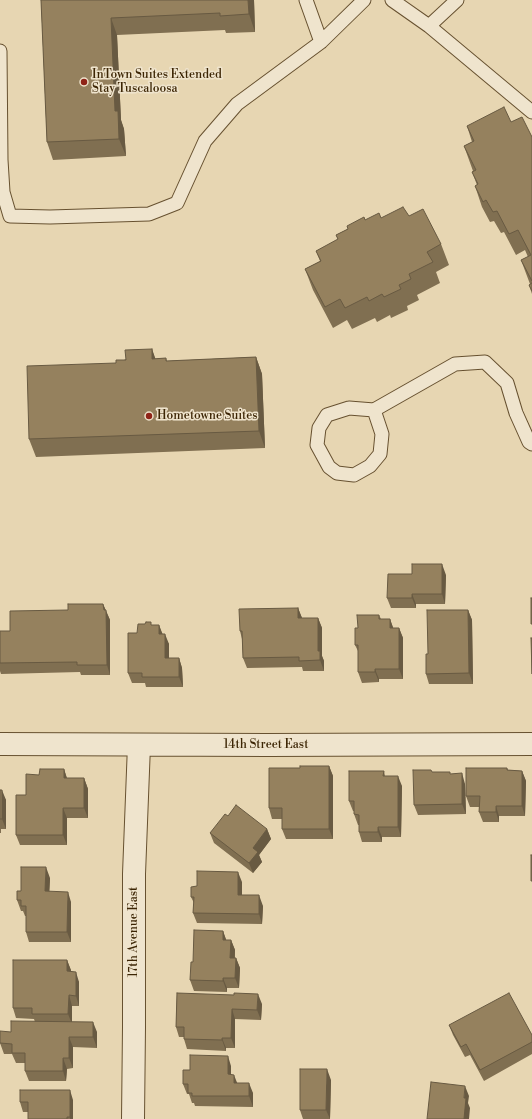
<!DOCTYPE html>
<html>
<head>
<meta charset="utf-8">
<style>
  body { margin:0 }
  canvas { display:block; background:#e7d6b2 }
</style>
</head>
<body>
<canvas width="532" height="1119"></canvas>
<script>
const ctx = document.querySelector('canvas').getContext('2d');
ctx.lineJoin = 'round';
function shape(rows) {
  const path = new Path2D();
  for (const r of rows) {
    path.moveTo(r[0], r[1]);
    for (let i = 2; i < r.length; i += 2) path.lineTo(r[i], r[i + 1]);
  }
  return path;
}
function stroke(path, color, width, dash) {
  ctx.strokeStyle = color;
  ctx.lineWidth = width;
  ctx.lineCap = dash ? 'butt' : 'round';
  ctx.setLineDash(dash || []);
  ctx.stroke(path);
}
function paint(path, color) {
  ctx.fillStyle = color;
  ctx.fill(path, 'evenodd');
}
function write(font, color, halo, rows, align = 'center') {
  ctx.font = font + ' "Libre Bodoni",serif';
  ctx.lineWidth = 3;
  ctx.setLineDash([]);
  ctx.textBaseline = 'middle';
  ctx.strokeStyle = halo;
  ctx.fillStyle = color;
  for (const [text, x, y, turn = 0] of rows) {
    ctx.save();
    ctx.translate(x, y);
    ctx.rotate((+turn || 0) * Math.PI / 180);
    ctx.textAlign = isNaN(turn) ? turn : align;
    if (halo) ctx.strokeText(text, 0, 0);
    ctx.fillText(text, 0, 0);
    ctx.restore();
  }
}
const lane = shape([
  [306,0,321,42],
  [392,0,429,26,532,112],
  [429,26,457,0],
  [0,51,1,160,3,192,10,216,50,217,149,214,177,203,205,141,237,104,321,42,364,0],
  [349,408,374,410,382,434,380,454,370,466,354,475,337,473,329,467,317,445,319,428,327,415,349,408],
  [374,410,455,364,485,362,507,383,516,413,529,442,532,444]
]);
const street = shape([
  [0,744,268,745,532,744],
  [133,1119,134,1027,134,874,139,745]
]);
stroke(lane, '#675130', 15);
stroke(street, '#675130', 24);
stroke(lane, '#efe4cd', 13);
stroke(street, '#efe4cd', 22);
paint(shape([
  [41,0,254,0,255,32,226,33,225,30,117,35,121,120,124,129,126,156,53,160,47,142],
  [511,122,532,137,532,294,529,285,530,284,521,260,528,257,525,250,516,255,504,232,501,233,494,221,490,222,482,207,475,186,477,185,472,172,473,171,464,146,472,142,467,126],
  [409,216,441,244,449,265,436,272,440,283,417,295,419,300,407,306,408,310,391,318,390,315,377,322,375,318,352,329,347,320,333,328,313,290,305,269,320,261,316,251,338,240,336,235,365,220,381,218],
  [152,349,155,359,166,358,167,361,256,357,262,374,265,448,36,457,29,439,116,363],
  [446,575,445,604,416,604,416,608,391,608,387,598],
  [103,604,110,620,110,675,81,675,80,672,1,674,0,671,0,631,10,631,68,610],
  [298,608,302,618,318,618,322,628,322,656,324,661,324,671,303,671,302,667,247,668,243,658,242,639,240,631],
  [468,610,472,620,473,684,429,684,426,674,428,654],
  [379,615,381,619,390,619,393,628,399,628,403,638,403,679,379,679,379,682,362,683,358,672,358,651,355,645,358,628],
  [152,625,159,625,162,634,169,644,169,658,179,658,182,668,183,687,146,687,145,683,132,683,128,673,137,633],
  [329,766,333,776,333,839,286,839,282,829,282,819,272,819,269,808],
  [507,768,508,770,522,771,526,781,525,816,499,816,499,822,483,822,479,812,479,807,470,807,466,796],
  [64,769,67,778,84,778,88,789,88,818,67,818,67,845,20,845,16,835,26,795,39,775],
  [384,771,385,776,402,786,401,837,382,837,382,842,362,842,359,832,359,825,358,825,354,814,354,811,353,811,349,801],
  [432,772,451,774,465,784,466,814,418,815,414,805],
  [0,790,6,800,6,829,1,829,1,833,0,833],
  [228,816,267,829,271,839,259,855,262,862,253,873,214,843,210,833],
  [50,878,49,891,71,902,71,942,29,942,26,932,26,916,25,916,23,911,21,911,17,900,21,891],
  [242,882,242,895,263,906,262,924,197,923,193,913,194,903,191,897],
  [223,931,226,940,231,940,235,950,235,958,236,958,240,968,239,988,227,988,227,992,194,991,190,980,193,962],
  [67,960,71,971,79,982,79,1006,72,1006,72,1022,97,1032,97,1048,73,1047,73,1068,67,1069,66,1081,29,1081,25,1071,25,1063,16,1063,12,1054,4,1054,0,1043,11,1032,35,1022,34,1019,16,1018,13,1008],
  [177,993,262,1004,261,1020,235,1019,235,1048,226,1048,226,1051,187,1049,184,1039,184,1037,179,1037,176,1027],
  [449,1025,532,1035,532,1054,484,1081,470,1055,465,1057,453,1035],
  [231,1066,231,1075,237,1083,253,1093,253,1107,195,1106,194,1103,192,1103,189,1094,187,1094,183,1084],
  [331,1080,330,1119,303,1119,300,1110],
  [73,1100,73,1119,28,1119,28,1112,23,1112,20,1102]
]), '#806f51');
paint(shape([
  [248,0,254,0,255,32,249,14],
  [111,18,117,35,121,120,124,129,126,156,119,139,115,111],
  [152,349,158,366,152,359],
  [256,357,262,374,265,448,259,431],
  [442,564,446,575,445,604,442,594],
  [412,594,416,604,416,608,412,598],
  [103,604,110,620,110,675,107,665],
  [298,608,302,618,298,618],
  [468,610,472,620,473,684,469,673],
  [318,618,322,628,322,656,324,661,324,671,320,660,318,651],
  [390,619,394,630,390,628],
  [159,625,163,635,159,634],
  [399,628,403,638,403,679,399,669],
  [165,634,169,644,169,668,165,658],
  [179,658,182,668,183,687,179,677],
  [375,669,379,679,379,682,375,672],
  [329,766,333,776,333,839,329,829],
  [64,769,67,779,64,778],
  [522,771,526,781,525,816,522,806],
  [462,773,465,784,466,814,462,804],
  [398,776,402,786,401,837,398,827],
  [84,778,88,789,88,818,84,808],
  [2,790,6,800,6,829,2,819],
  [496,806,499,816,499,822,496,812],
  [63,808,67,818,67,845,63,835],
  [378,827,382,837,382,842,378,832],
  [267,829,271,839,259,855,262,862,253,873,249,863,253,848],
  [46,867,50,878,49,902,45,891],
  [238,872,242,882,242,905,238,895],
  [68,892,71,902,71,942,67,932],
  [259,895,263,906,262,924,259,914],
  [223,931,227,942,223,940],
  [231,940,235,950,234,968,230,958],
  [236,958,240,968,239,988,235,978],
  [67,960,71,970,71,982,67,971],
  [76,972,79,982,79,1006,76,996],
  [223,978,227,988,227,992,223,981],
  [258,994,262,1004,261,1020,257,1010],
  [69,995,72,1006,72,1024,68,1014],
  [232,1009,235,1019,235,1048,231,1038],
  [93,1022,97,1032,97,1048,93,1037],
  [69,1037,73,1047,73,1068,69,1058],
  [222,1038,226,1048,226,1051,222,1040],
  [228,1056,231,1066,231,1085,228,1074],
  [63,1058,67,1069,66,1081,63,1071],
  [327,1069,331,1080,330,1119,326,1110],
  [234,1075,238,1085,234,1083],
  [249,1083,253,1093,253,1107,249,1096],
  [465,1086,469,1096,468,1103,470,1108,469,1119,464,1119,464,1098],
  [70,1090,73,1100,73,1119,70,1119]
]), '#685a42');
const building = shape([
  [41,0,248,0,249,14,220,16,220,13,111,18,115,111,118,111,119,139,47,142,41,0],
  [504,107,511,122,522,117,532,137,532,281,521,260,531,255,518,230,509,234,497,211,493,212,486,200,483,202,475,186,478,184,472,172,476,170,464,146,474,141,467,126,504,107],
  [403,207,409,216,423,209,441,244,427,252,433,262,409,274,411,279,399,285,401,289,384,297,382,294,369,301,367,297,345,308,340,299,325,307,305,269,321,261,316,251,338,239,336,235,348,229,347,226,364,217,365,220,379,213,381,218,403,207],
  [532,283,532,291,529,285,532,283],
  [152,349,152,359,166,358,166,361,256,357,259,431,29,439,27,366,116,363,116,360,126,360,125,350,152,349],
  [412,564,442,564,442,594,412,594,412,598,387,598,388,574,412,574,412,564],
  [531,598,532,598,532,624,531,624,531,598],
  [68,604,103,604,104,610,106,610,107,665,77,665,77,662,0,663,0,631,10,631,10,611,68,610,68,604],
  [298,608,298,618,318,618,318,651,320,651,320,660,299,661,299,657,243,658,242,631,240,631,239,609,298,608],
  [427,610,468,610,469,673,426,674,426,654,428,654,427,610],
  [357,615,379,615,379,619,390,619,390,628,399,628,399,669,375,669,375,672,358,672,358,645,355,645,355,628,358,628,357,615],
  [146,622,151,622,151,625,159,625,159,634,165,634,165,658,179,658,179,677,142,677,142,673,128,673,128,633,137,633,138,624,145,624,146,622],
  [531,638,532,638,532,674,531,638],
  [300,766,329,766,329,829,282,829,282,808,269,808,269,768,300,768,300,766],
  [466,768,507,768,507,770,522,771,522,806,496,806,496,812,479,812,480,796,466,796,466,768],
  [40,769,64,769,64,778,84,778,84,808,63,808,63,835,16,835,16,795,26,795,26,774,39,775,40,769],
  [413,770,431,770,432,772,450,772,450,774,462,773,462,804,414,805,413,770],
  [349,771,384,771,383,776,398,776,398,827,378,827,378,832,359,832,359,815,354,814,354,801,349,801,349,771],
  [0,790,2,790,2,819,0,819,0,790],
  [236,805,267,829,253,848,258,852,249,863,210,833,225,814,228,816,236,805],
  [531,855,532,855,532,881,531,881,531,855],
  [21,867,46,867,45,891,68,892,67,932,26,932,26,906,21,906,21,900,17,900,17,891,21,891,21,867],
  [197,871,238,872,238,895,259,895,259,914,193,913,194,897,191,897,191,887,197,886,197,871],
  [194,930,223,931,223,940,231,940,230,958,236,958,235,978,223,978,223,981,190,980,191,962,193,962,194,930],
  [13,960,67,960,67,971,76,972,76,996,69,995,68,1014,32,1014,32,1008,13,1008,13,960],
  [177,993,234,995,234,993,258,994,257,1010,232,1009,231,1038,222,1038,222,1040,184,1039,184,1027,176,1027,177,993],
  [509,993,532,1035,532,1042,480,1070,466,1044,461,1047,449,1025,509,993],
  [11,1021,93,1022,93,1037,69,1037,69,1058,63,1058,63,1071,25,1071,25,1053,12,1053,12,1044,0,1043,0,1031,11,1032,11,1021],
  [190,1055,228,1056,228,1074,234,1075,234,1083,249,1083,249,1096,192,1096,192,1093,188,1093,188,1084,183,1084,183,1070,190,1070,190,1055],
  [300,1069,327,1069,326,1110,300,1110,300,1069],
  [431,1082,465,1086,464,1098,466,1098,464,1119,427,1119,431,1082],
  [20,1090,70,1090,70,1117,67,1117,67,1119,28,1119,28,1102,20,1102,20,1090]
]);
paint(building, '#95815e');
stroke(building, '#685a42', 1);
for (const [x, y, r, color] of [
  [84,82,4,"#8f2418"],
  [149,416,4,"#8f2418"]
]) {
  const dot = new Path2D();
  dot.arc(x, y, r, 0, 2 * Math.PI);
  ctx.fillStyle = color;
  ctx.fill(dot);
  stroke(dot, '#efe4cd', 1.5);
}
write('12px', '#3c2504', '#efe4cd', [
  ["InTown Suites Extended",92,75],
  ["Stay Tuscaloosa",92,89],
  ["Hometowne Suites",157,416]
], 'left');
write('12px', '#3c2504', '#efe4cd', [
  ["14th Street East",266,745],
  ["17th Avenue East",134,932,-90]
]);
</script>
</body>
</html>
